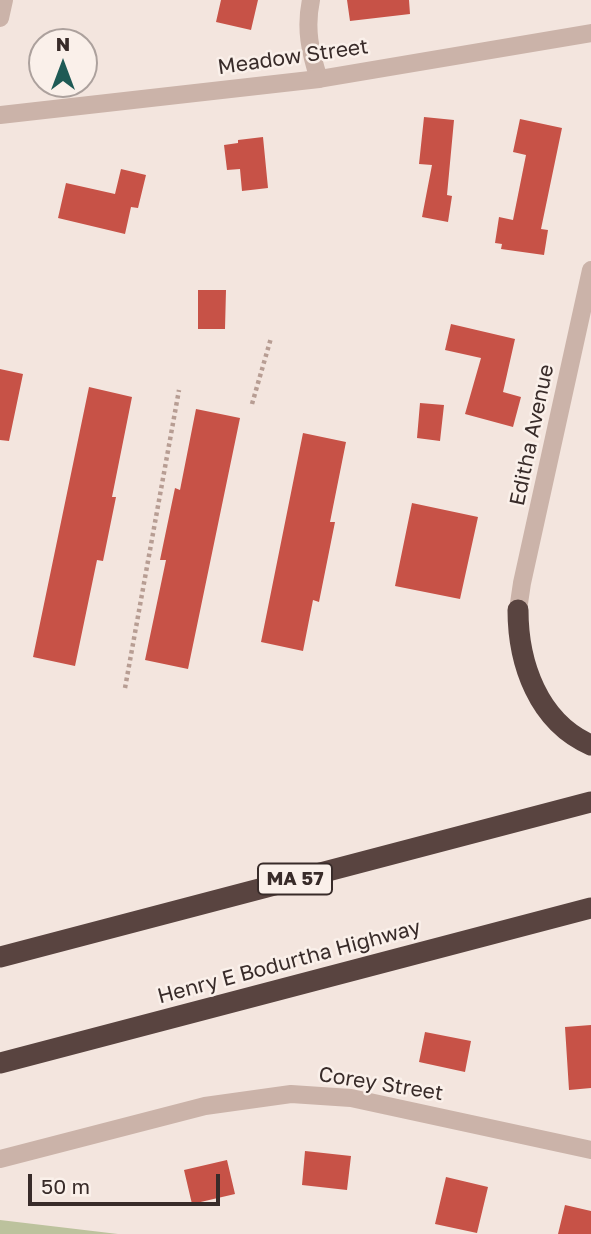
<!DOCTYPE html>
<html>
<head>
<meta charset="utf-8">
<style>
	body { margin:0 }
	#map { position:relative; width:591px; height:1234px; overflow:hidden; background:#f3e5de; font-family:"Golos Text",sans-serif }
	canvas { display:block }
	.north { position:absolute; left:28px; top:28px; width:70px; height:70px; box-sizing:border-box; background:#faf0ea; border:2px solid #aca19d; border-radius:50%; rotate:0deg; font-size:19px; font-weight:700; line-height:28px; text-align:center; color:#382b29 }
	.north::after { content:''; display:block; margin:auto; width:24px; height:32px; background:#1e5a55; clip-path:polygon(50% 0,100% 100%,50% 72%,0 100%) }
	.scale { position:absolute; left:28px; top:1174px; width:192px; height:32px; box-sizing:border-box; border:4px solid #382b29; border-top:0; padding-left:9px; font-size:21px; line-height:24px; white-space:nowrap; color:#382b29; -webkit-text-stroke:5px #faf0ea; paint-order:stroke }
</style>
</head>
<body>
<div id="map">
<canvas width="591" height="1234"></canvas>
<div class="north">N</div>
<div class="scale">50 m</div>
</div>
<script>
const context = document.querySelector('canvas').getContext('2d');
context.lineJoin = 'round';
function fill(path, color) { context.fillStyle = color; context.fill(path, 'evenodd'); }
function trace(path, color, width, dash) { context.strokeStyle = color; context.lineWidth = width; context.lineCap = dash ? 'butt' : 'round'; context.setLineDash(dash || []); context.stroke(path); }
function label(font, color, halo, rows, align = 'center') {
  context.font = font + ' "Golos Text",sans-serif'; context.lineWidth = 5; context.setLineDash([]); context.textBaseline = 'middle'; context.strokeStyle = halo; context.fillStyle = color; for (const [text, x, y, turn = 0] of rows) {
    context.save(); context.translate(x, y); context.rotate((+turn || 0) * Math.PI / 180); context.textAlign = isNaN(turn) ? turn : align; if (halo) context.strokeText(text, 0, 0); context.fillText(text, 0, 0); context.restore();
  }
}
fill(new Path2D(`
	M0 1220 118 1234H0Z`), '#bcc29d');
fill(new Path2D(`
	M221 0H258L251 30 216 22Z
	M347 0H409L410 14 350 21Z
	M424 117 454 120 447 195 452 196 448 222 422 217 432 165 419 164Z
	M520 119 562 128 541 229 548 230 544 255 501 249 502 244 495 243 499 217 513 220 526 155 513 152Z
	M263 137 268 188 242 191 240 169 227 170 224 145 238 143V140Z
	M121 169 146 175 138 208 131 207 125 234 58 218 66 183 115 194Z
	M198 290H226L225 329H198Z
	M451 324 515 339 503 392 521 397 513 427 465 414 481 358 445 350Z
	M0 369 23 374 9 441 0 440Z
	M89 387 132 397 112 497H116L103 561 97 560 75 666 33 657Z
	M420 403 444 405 440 441 417 438Z
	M196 409 240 418 188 669 145 660 166 560H160L175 488 180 490Z
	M303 433 346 442 330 522H335L319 602 313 600 303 651 261 642Z
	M412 503 478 517 460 599 395 586Z
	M591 1025V1088L569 1090 565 1027Z
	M425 1032 471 1041 465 1072 419 1062Z
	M305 1151 351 1156 347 1190 302 1185Z
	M227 1160 235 1194 192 1204 184 1170Z
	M446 1177 488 1187 477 1233 435 1224Z
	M565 1205 591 1211V1234H558Z`), '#c75247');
trace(new Path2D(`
	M252 404 271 338
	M125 688 179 390`), '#b79d93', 4.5, [3.5, 3.5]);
trace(new Path2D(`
	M311 0C305 28 310 52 319 79
	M0 18 4 0
	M0 1159 205 1106 291 1094 351 1098 591 1150`), '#cbb3a9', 18);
trace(new Path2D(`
	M0 115 319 79 591 33
	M518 610 522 583 591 270`), '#cbb3a9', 18);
trace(new Path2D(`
	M518 610C518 663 538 722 591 745
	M0 957 591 802
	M0 1063 591 908`), '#594440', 21);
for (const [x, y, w] of [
	[295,879,74]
]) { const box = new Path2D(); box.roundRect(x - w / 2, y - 15.5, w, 31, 5); context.fillStyle = '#faf0ea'; context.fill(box); trace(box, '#382b29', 2); }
label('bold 19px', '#382b29', null, [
	["MA 57",295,879]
]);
label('21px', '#382b29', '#faf0ea', [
	["Meadow Street",293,57,-8],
	["Editha Avenue",532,435,-78],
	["Henry E Bodurtha Highway",289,962,-15],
	["Corey Street",381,1084,9]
]);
</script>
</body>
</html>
